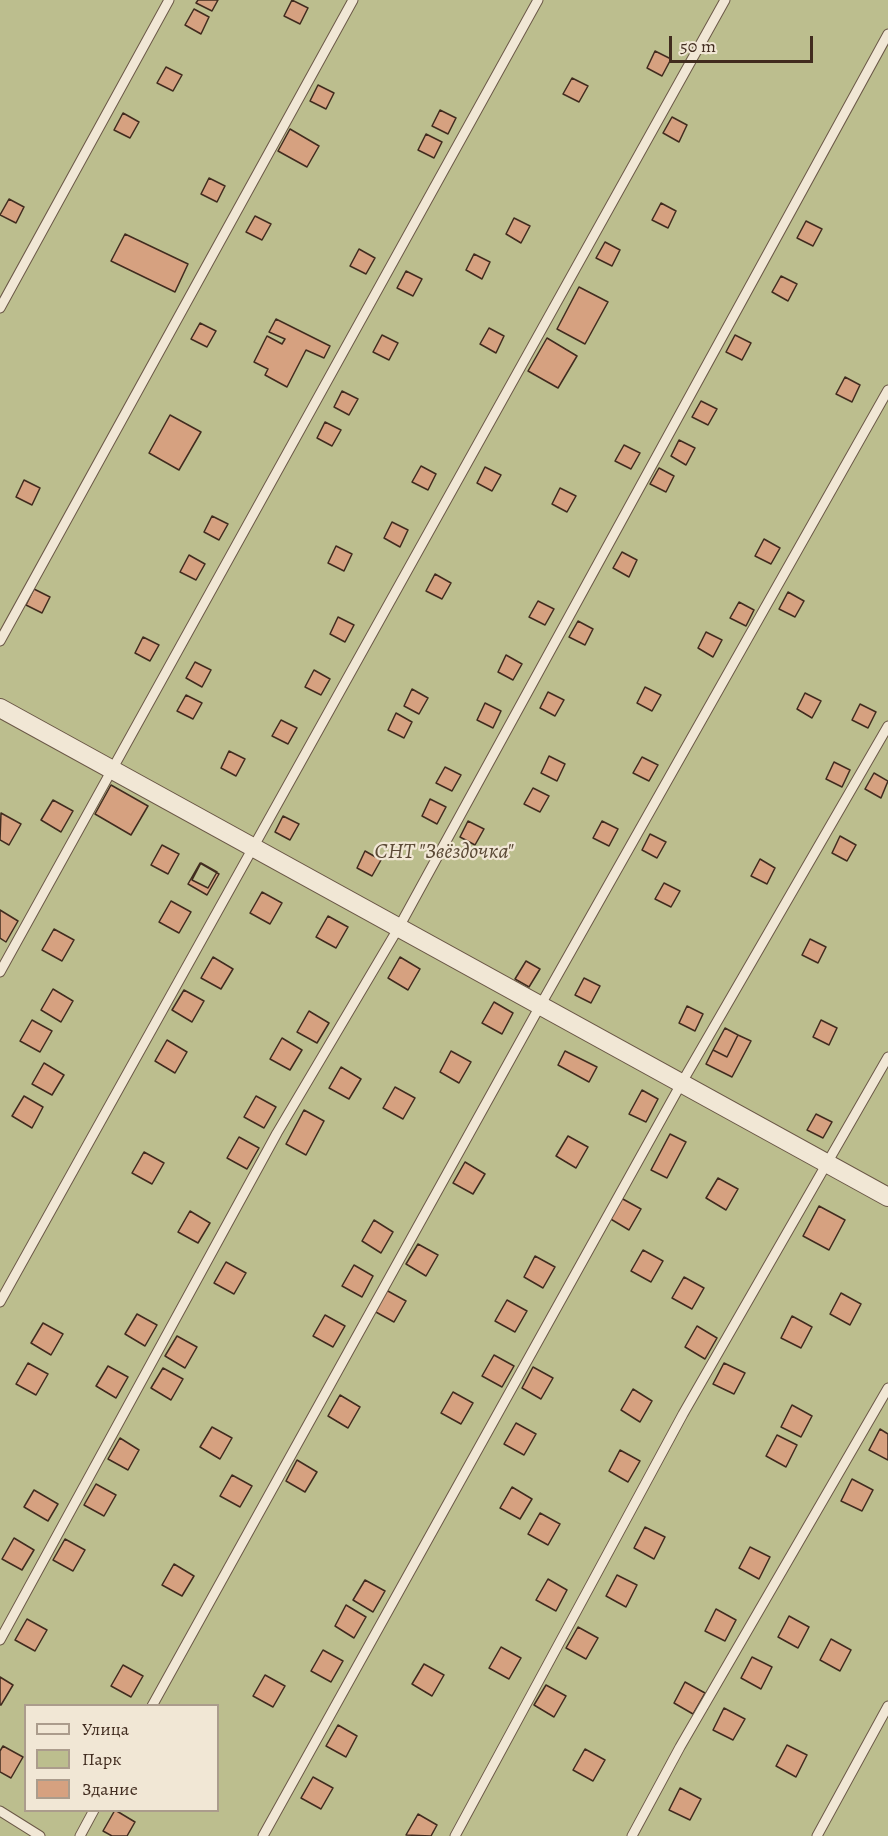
<!DOCTYPE html>
<html>
<head>
<meta charset="utf-8">
<style>
	body { margin:0 }
	#map { position:relative; width:888px; height:1836px; overflow:hidden; background:#e9dabe; font-family:Alegreya,serif }
	canvas { display:block }
	.legend { position:absolute; left:24px; top:1704px; width:195px; height:108px; box-sizing:border-box; background:#f1e7d5; border:2px solid #ab9c8c; margin:0; padding:8px 10px; list-style:none; font-size:18px; color:#412c1f }
	.legend li { display:flex; align-items:center; gap:12px; height:30px }
	.legend b { width:30px; border:2px solid #ab9c8c }
	.scale { position:absolute; left:669px; top:36px; width:144px; height:27px; box-sizing:border-box; border:3px solid #412c1f; border-top:0; padding-left:8px; font-size:18px; line-height:21px; white-space:nowrap; color:#412c1f; -webkit-text-stroke:4px #f1e7d5; paint-order:stroke }
</style>
</head>
<body>
<div id="map">
<canvas width="888" height="1836"></canvas>
<ul class="legend">
<li><b style="height:8px;background:#f1e7d5"></b>Улица</li>
<li><b style="height:16px;background:#bcbe8e"></b>Парк</li>
<li><b style="height:16px;background:#d6a180"></b>Здание</li>
</ul>
<div class="scale">50 m</div>
</div>
<script>
const context = document.querySelector('canvas').getContext('2d');
context.lineJoin = 'round';
function fill(path, color) { context.fillStyle = color; context.fill(path, 'evenodd'); }
function trace(path, color, width, dash) { context.strokeStyle = color; context.lineWidth = width; context.lineCap = dash ? 'butt' : 'round'; context.setLineDash(dash || []); context.stroke(path); }
function label(font, color, halo, rows, align = 'center') {
  context.font = font + ' Alegreya,serif'; context.lineWidth = 4.5; context.setLineDash([]); context.textBaseline = 'middle'; context.strokeStyle = halo; context.fillStyle = color; for (const [text, x, y, turn = 0] of rows) {
    context.save(); context.translate(x, y); context.rotate((+turn || 0) * Math.PI / 180); context.textAlign = isNaN(turn) ? turn : align; if (halo) context.strokeText(text, 0, 0); context.fillText(text, 0, 0); context.restore();
  }
}
fill(new Path2D(`
	M0 0H888V1836H0ZM26 1706H218V1810H26Z`), '#bcbe8e');
const building = new Path2D(`
	M198 0H218L212 11 196 3Z
	M292 0 308 8 300 24 284 16Z
	M194 9 209 17 201 34 185 25Z
	M655 51 671 59 662 76 647 68Z
	M166 67 182 75 173 91 157 83Z
	M572 78 588 86 579 102 563 94Z
	M318 85 334 93 326 109 310 101Z
	M440 110 456 118 448 134 432 126Z
	M123 113 139 122 130 138 114 130Z
	M672 117 687 125 679 142 663 133Z
	M290 129 319 146 307 167 278 151Z
	M426 134 442 142 434 158 418 150Z
	M209 178 225 186 217 202 201 194Z
	M9 199 24 207 16 223 0 215Z
	M661 203 676 211 668 228 652 220Z
	M255 216 271 224 262 240 246 232Z
	M514 218 530 226 521 243 506 234Z
	M806 221 822 229 813 246 797 238Z
	M125 234 188 264 175 292 111 261Z
	M605 242 620 250 612 266 596 258Z
	M359 249 375 258 366 274 350 266Z
	M474 254 490 262 482 279 466 270Z
	M406 271 422 279 413 296 397 288Z
	M781 276 797 284 788 301 772 292Z
	M579 287 608 302 585 344 557 329Z
	M276 319 330 346 324 358 306 350 287 387 265 375 268 369 254 362 267 336 282 344 285 339 269 332Z
	M200 323 216 331 207 347 191 339Z
	M489 328 504 336 496 353 480 344Z
	M382 335 398 343 389 360 373 352Z
	M735 335 751 343 742 360 726 352Z
	M547 338 577 356 558 388 528 371Z
	M845 377 860 385 852 402 836 394Z
	M342 391 358 399 349 415 334 407Z
	M701 401 717 409 708 425 692 417Z
	M170 415 201 432 179 470 149 453Z
	M325 422 341 430 332 446 317 438Z
	M679 440 695 448 686 465 671 456Z
	M624 445 640 453 631 469 615 461Z
	M421 466 436 474 428 490 412 482Z
	M485 467 501 475 492 491 477 483Z
	M659 468 674 476 666 492 650 484Z
	M24 480 40 488 32 505 16 497Z
	M560 488 576 496 567 512 552 504Z
	M212 516 228 524 219 540 204 532Z
	M392 522 408 530 400 547 384 538Z
	M764 539 780 548 771 564 755 556Z
	M336 546 352 554 344 571 328 563Z
	M622 552 637 560 629 577 613 568Z
	M189 555 205 564 196 580 180 572Z
	M435 574 451 583 442 599 426 591Z
	M34 589 50 597 42 613 26 605Z
	M788 592 804 601 795 617 779 609Z
	M538 601 554 609 545 625 529 617Z
	M739 602 754 610 746 626 730 618Z
	M338 617 354 625 345 642 330 634Z
	M578 621 593 629 585 645 569 637Z
	M706 632 722 640 713 657 698 648Z
	M143 637 159 645 150 661 135 653Z
	M506 655 522 664 513 680 498 672Z
	M195 662 211 670 202 687 186 678Z
	M314 670 330 679 321 695 305 687Z
	M645 687 661 695 652 711 637 703Z
	M412 689 428 698 419 714 404 706Z
	M548 692 564 700 555 716 540 708Z
	M805 693 821 701 812 718 797 709Z
	M186 695 202 703 193 719 177 711Z
	M485 703 501 711 493 728 477 720Z
	M860 704 876 712 868 728 852 720Z
	M396 713 412 722 404 738 388 730Z
	M281 720 297 728 288 744 272 736Z
	M229 751 245 759 236 776 221 768Z
	M549 756 565 764 557 781 541 773Z
	M642 757 658 765 649 781 633 773Z
	M834 762 850 770 842 787 826 779Z
	M445 767 461 775 452 791 436 783Z
	M874 773 888 781 881 798 865 789Z
	M111 785 148 806 131 835 95 814Z
	M533 788 549 796 540 812 524 804Z
	M430 799 446 807 437 824 422 816Z
	M53 800 73 811 61 832 41 820Z
	M1 813 21 824 9 845 0 840Z
	M283 816 299 824 290 840 275 832Z
	M468 821 484 829 475 845 460 837Z
	M602 821 618 829 609 846 593 838Z
	M650 834 666 842 657 858 642 850Z
	M840 836 856 845 847 861 832 853Z
	M162 845 179 854 168 874 151 865Z
	M365 851 381 860 372 876 357 868Z
	M760 859 775 868 767 884 751 876Z
	M200 863 219 874 207 895 188 884Z
	M201 863 217 872 208 888 192 880Z
	M664 883 680 891 671 907 655 899Z
	M262 892 282 903 270 924 250 913Z
	M171 901 191 912 179 933 159 922Z
	M0 910 18 921 6 942 0 938Z
	M328 916 348 927 336 948 316 937Z
	M54 929 74 940 62 961 42 950Z
	M810 939 826 947 818 963 802 955Z
	M213 957 233 969 221 989 201 978Z
	M400 957 420 969 408 990 388 978Z
	M526 961 540 969 529 987 515 979Z
	M584 978 600 986 591 1003 575 995Z
	M53 989 73 1001 61 1022 41 1010Z
	M184 990 204 1001 192 1022 172 1010Z
	M494 1002 513 1013 502 1034 482 1023Z
	M687 1006 703 1014 695 1031 679 1023Z
	M309 1011 329 1023 317 1043 297 1032Z
	M32 1020 52 1031 40 1052 20 1041Z
	M821 1020 837 1028 829 1045 813 1037Z
	M725 1028 738 1035 727 1057 713 1050Z
	M738 1035 751 1041 732 1077 706 1064 713 1050 727 1057Z
	M282 1038 302 1050 290 1070 270 1059Z
	M167 1040 187 1052 175 1073 155 1061Z
	M451 1051 471 1062 459 1083 440 1072Z
	M565 1051 597 1067 589 1082 558 1065Z
	M44 1063 64 1075 52 1095 32 1084Z
	M341 1067 361 1079 349 1099 329 1088Z
	M395 1087 415 1098 403 1119 383 1108Z
	M642 1090 658 1099 646 1122 629 1114Z
	M24 1096 43 1107 32 1128 12 1116Z
	M256 1096 276 1107 264 1128 244 1117Z
	M304 1110 324 1121 306 1155 286 1144Z
	M816 1114 832 1122 823 1138 807 1130Z
	M670 1134 686 1142 667 1178 651 1170Z
	M568 1136 588 1147 576 1168 556 1156Z
	M239 1137 259 1148 247 1169 227 1158Z
	M144 1152 164 1163 152 1184 132 1173Z
	M465 1162 485 1174 473 1194 453 1183Z
	M718 1178 738 1189 726 1210 706 1198Z
	M621 1198 641 1209 629 1230 609 1218Z
	M819 1206 845 1220 829 1250 803 1236Z
	M190 1211 210 1223 198 1243 178 1232Z
	M374 1220 393 1232 381 1253 362 1241Z
	M418 1244 438 1255 426 1276 406 1264Z
	M643 1250 663 1261 651 1282 631 1271Z
	M535 1256 555 1267 543 1288 524 1277Z
	M226 1262 246 1273 234 1294 214 1283Z
	M354 1265 373 1276 362 1297 342 1286Z
	M684 1277 704 1288 692 1309 672 1298Z
	M386 1290 406 1301 394 1322 374 1311Z
	M841 1293 861 1304 850 1325 830 1314Z
	M507 1300 527 1311 515 1332 495 1321Z
	M137 1314 157 1325 145 1346 125 1334Z
	M325 1315 345 1326 333 1347 313 1336Z
	M792 1316 812 1327 801 1348 781 1338Z
	M43 1323 63 1334 51 1355 31 1343Z
	M697 1326 717 1338 705 1359 685 1347Z
	M177 1336 197 1347 185 1368 165 1356Z
	M494 1355 514 1366 502 1387 482 1376Z
	M28 1363 48 1374 36 1395 16 1384Z
	M724 1363 745 1373 734 1394 713 1384Z
	M108 1366 128 1377 116 1398 96 1386Z
	M533 1367 553 1378 541 1399 522 1388Z
	M163 1368 183 1379 171 1400 151 1388Z
	M633 1389 652 1401 640 1422 621 1410Z
	M453 1392 473 1403 461 1424 441 1413Z
	M340 1395 360 1407 348 1428 328 1416Z
	M792 1405 812 1416 801 1437 781 1427Z
	M516 1423 536 1434 524 1455 504 1444Z
	M212 1427 232 1438 220 1459 200 1447Z
	M880 1429 888 1434V1460L869 1450Z
	M777 1435 797 1445 786 1467 766 1456Z
	M120 1438 139 1450 128 1470 108 1459Z
	M620 1450 640 1461 628 1482 609 1471Z
	M297 1460 317 1472 305 1492 286 1481Z
	M232 1475 252 1486 240 1507 220 1496Z
	M852 1479 873 1490 862 1511 841 1501Z
	M96 1484 116 1495 104 1516 84 1505Z
	M512 1487 532 1499 520 1519 500 1508Z
	M34 1490 58 1504 48 1521 24 1507Z
	M540 1513 560 1524 548 1545 528 1534Z
	M645 1527 665 1537 654 1559 634 1548Z
	M14 1538 34 1550 22 1570 2 1559Z
	M65 1539 85 1550 73 1571 53 1560Z
	M750 1547 770 1557 759 1579 739 1568Z
	M174 1564 194 1576 182 1596 162 1585Z
	M617 1575 637 1585 626 1607 606 1596Z
	M548 1579 567 1590 556 1611 536 1600Z
	M365 1580 385 1591 373 1612 353 1600Z
	M346 1605 366 1617 354 1638 335 1626Z
	M716 1609 736 1620 725 1641 705 1631Z
	M789 1616 809 1627 798 1648 778 1637Z
	M27 1619 47 1630 35 1651 15 1640Z
	M578 1627 598 1638 586 1659 566 1648Z
	M831 1639 851 1650 840 1671 820 1660Z
	M501 1647 521 1658 509 1679 489 1668Z
	M323 1650 343 1661 331 1682 311 1671Z
	M752 1657 772 1667 761 1689 741 1678Z
	M424 1664 444 1675 432 1696 412 1684Z
	M123 1665 143 1676 131 1697 111 1686Z
	M265 1675 285 1686 273 1707 253 1696Z
	M0 1677 13 1685 1 1705H0Z
	M685 1682 705 1693 693 1714 674 1703Z
	M546 1685 566 1696 554 1717 534 1705Z
	M724 1708 745 1719 733 1740 713 1730Z
	M338 1725 357 1736 346 1757 326 1746Z
	M787 1745 807 1755 796 1777 776 1766Z
	M3 1746 23 1757 11 1778 0 1772V1751Z
	M585 1749 605 1760 593 1781 573 1770Z
	M313 1777 333 1788 321 1809 301 1798Z
	M680 1788 701 1799 690 1820 669 1810Z
	M115 1810 135 1822 127 1836H112L103 1831Z
	M418 1814 437 1825 431 1836 406 1835Z`);
fill(building, '#d6a180');
trace(building, '#412c1f', 1.5);
const service = new Path2D(`
	M0 308 169 0
	M0 641 353 0
	M0 972 538 0
	M0 1302 725 0
	M0 1640 277 1133 399 927 888 34
	M152 1706 540 1006 888 390
	M0 1811 40 1836
	M80 1836 94 1810
	M263 1836 681 1084 888 726
	M455 1836 683 1414 888 1057
	M632 1836 680 1747 888 1388
	M817 1836 888 1706`);
const minor = new Path2D(`
	M0 708 888 1197`);
trace(service, '#6b5847', 11);
trace(minor, '#6b5847', 20);
trace(service, '#f1e7d5', 9);
trace(minor, '#f1e7d5', 18);
label('italic 22px', '#5a4935', '#f1e7d5', [
	["СНТ \"Звёздочка\"",444,853]
]);
</script>
</body>
</html>
